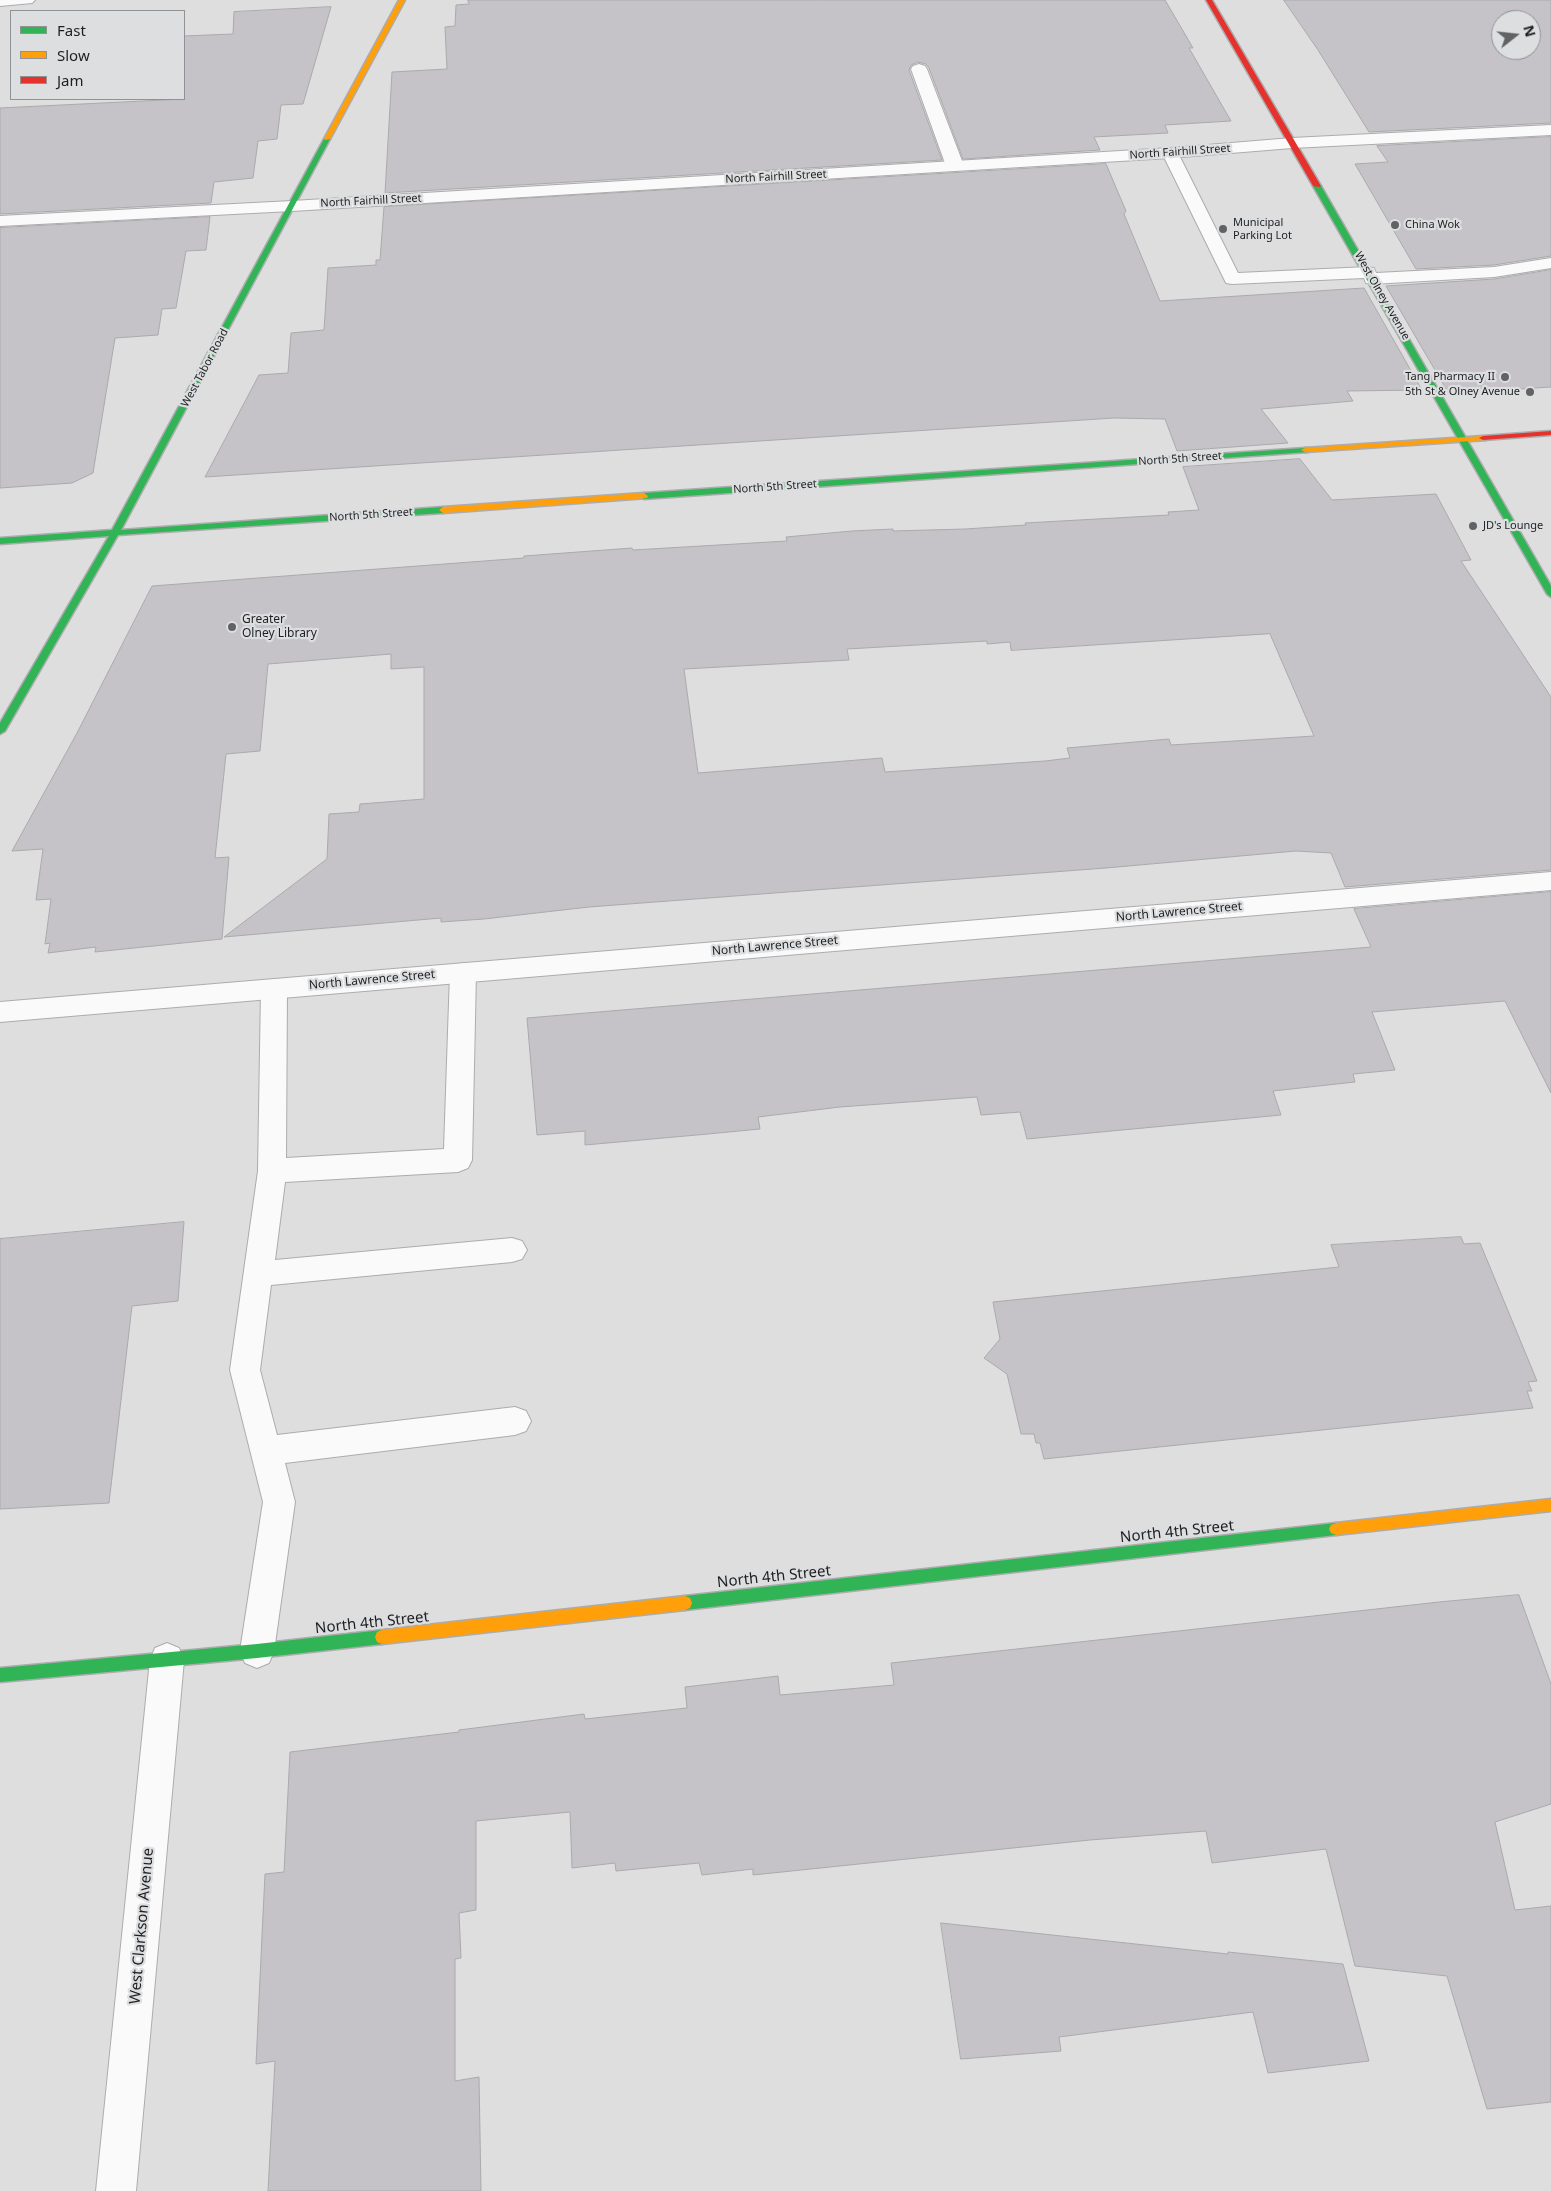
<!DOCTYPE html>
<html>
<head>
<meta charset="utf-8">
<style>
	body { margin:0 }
	#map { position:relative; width:1551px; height:2191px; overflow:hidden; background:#dededf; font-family:"Noto Sans",sans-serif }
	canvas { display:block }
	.legend { position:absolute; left:10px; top:10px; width:175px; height:90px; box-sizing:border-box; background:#dddee0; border:1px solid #919293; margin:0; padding:6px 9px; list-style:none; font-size:15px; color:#1e1f20 }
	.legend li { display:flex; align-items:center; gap:10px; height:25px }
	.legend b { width:25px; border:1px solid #919293 }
	.north { position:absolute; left:1491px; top:10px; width:50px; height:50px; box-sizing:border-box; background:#dddee0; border:1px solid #919293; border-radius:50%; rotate:74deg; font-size:14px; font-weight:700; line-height:20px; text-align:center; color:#1e1f20 }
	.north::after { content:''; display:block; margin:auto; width:18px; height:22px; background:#616263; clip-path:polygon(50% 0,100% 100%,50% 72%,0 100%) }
</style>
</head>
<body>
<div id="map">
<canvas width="1551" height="2191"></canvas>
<ul class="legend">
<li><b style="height:6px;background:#30b455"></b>Fast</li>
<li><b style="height:6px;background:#ff9f0a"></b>Slow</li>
<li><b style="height:6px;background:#e5322d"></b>Jam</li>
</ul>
<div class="north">N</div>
</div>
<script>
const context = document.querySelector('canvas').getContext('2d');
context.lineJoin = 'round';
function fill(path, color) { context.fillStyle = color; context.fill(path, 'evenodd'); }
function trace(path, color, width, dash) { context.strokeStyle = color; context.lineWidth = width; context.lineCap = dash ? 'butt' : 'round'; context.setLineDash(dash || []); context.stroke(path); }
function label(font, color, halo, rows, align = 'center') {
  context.font = font + ' "Noto Sans",sans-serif'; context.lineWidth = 4.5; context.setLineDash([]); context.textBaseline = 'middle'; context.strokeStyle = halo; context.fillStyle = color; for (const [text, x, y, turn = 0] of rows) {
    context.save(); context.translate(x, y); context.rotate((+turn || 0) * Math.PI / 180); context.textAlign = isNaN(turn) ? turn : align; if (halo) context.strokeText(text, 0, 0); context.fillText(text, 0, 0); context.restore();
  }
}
const building = new Path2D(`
	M468 0H1165L1193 48H1189L1231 121 1165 125 1168 133 1094 137 1100 150 963 159 929 68 926 64 918 62 911 65 909 70 942 160 385 193 392 72 447 69 445 27 455 26 456 5 469 4Z
	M1284 0H1551V123L1369 132 1318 50ZM1501 20H1531V50H1501Z
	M331 7 303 104 281 105 277 139 258 141 253 178 214 182 211 203 0 214V108L184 99V36L233 34 234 12Z
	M1551 137V256L1494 265 1416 269 1355 164 1388 162 1377 146Z
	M1106 164 1126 211 1124 214 1160 301 1364 288 1422 390 1347 391 1353 401 1261 409 1288 443 1177 451 1165 419 1114 418 205 477 259 375 288 373 291 333 324 330 328 268 376 265V260H380L384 207Z
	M210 217 206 250 186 251 176 308 162 309 158 335 115 338 93 473 72 483 0 488V228Z
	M1551 270V387L1489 391 1488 389H1446L1386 286 1494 279Z
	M1300 459 1332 500 1436 494 1471 560 1461 561 1551 697V870L1345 887 1331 853 1296 851 1106 868 589 907 484 919 441 922V918L224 937 327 859 329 814 359 812 360 804 424 799V667L391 669V654L268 664 260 751 226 754 215 858 229 857 222 939 95 952 96 947 48 953 50 943 45 944 51 899 36 900 43 849 12 851 77 733 152 586 524 558V556L632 548 633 550 787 541 786 537 852 531 893 529V531L965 529 1026 525 1025 523 1169 515 1168 512 1199 510 1183 467ZM1270 634 1314 736 1171 745 1169 739 1067 748 1070 758 1045 761 885 772 882 758 698 773 684 669 849 660 847 649 987 641V644L1010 642 1011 650Z
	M1551 892V1093L1505 1001 1372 1012 1395 1070 1353 1074 1355 1082 1273 1091 1281 1115 1027 1139 1020 1112 981 1115 977 1097 840 1107 758 1117 760 1129 697 1135 585 1145V1131L537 1135 527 1018 1371 947 1354 909Z
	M184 1222 178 1301 132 1306 109 1503 0 1509V1239Z
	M1461 1237 1464 1244 1480 1243 1537 1381 1528 1382 1532 1391H1527L1533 1408 1044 1459 1040 1443H1036L1034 1434H1021L1007 1374 984 1358 1000 1339 993 1302 1339 1267 1331 1245Z
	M1519 1595 1551 1684V1804L1495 1822 1515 1910 1551 1906V2102L1487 2109 1447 1976 1355 1966 1326 1849 1212 1863 1206 1831 1090 1840 753 1875V1869L702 1875 699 1863 616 1871 615 1863 572 1868 570 1812 476 1821V1910L459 1913 461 1958 455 1959V2081L479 2077 481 2191H268L275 2061 256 2064 262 1936 265 1874 284 1872 290 1752 459 1732V1730L584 1714 585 1719 687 1708 685 1687 778 1676 780 1695 894 1685 891 1663 1439 1602Z
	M941 1923 1228 1954V1952L1343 1964 1369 2061 1268 2073 1253 2012 1059 2037 1061 2051 961 2059Z`);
fill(building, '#c5c2c8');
trace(building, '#aaaaab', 1);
const lane = new Path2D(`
	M919 64 925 66 927 69 964 166 961 170H949L946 166 911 69 913 66Z
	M1170 148 1176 149 1238 273 1368 267 1374 268 1376 273 1494 267 1551 258V268L1494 277 1372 284 1366 283 1364 278 1232 284 1226 283 1162 153 1164 149Z
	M463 963 472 966 476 973 472 1160 468 1168 458 1172 285 1182 275 1260 512 1238 522 1241 527 1250 522 1259 512 1262 271 1285 260 1370 277 1435 515 1407 526 1411 531 1421 526 1431 515 1435 285 1463 295 1502 274 1651 269 1663 257 1668 245 1663 240 1651 263 1502 230 1370 258 1171 261 989 265 982 274 979 283 982 287 989 286 1158 444 1149 450 973 454 966Z`);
const street = new Path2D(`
	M0 0H35L32 3 0 6Z
	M1551 125V135L1292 148 1170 158 292 211 0 226V216L292 201 1170 148 1292 138Z
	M1551 872V890L0 1022V1002Z
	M167 1643 179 1648 184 1660 136 2191H96L150 1660 155 1648Z`);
const fast = new Path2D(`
	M327 137 330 139 121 530 443 507 447 510 443 513 118 535 5 731 0 734V723L109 536 0 544V538L112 530 324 139Z
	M1317 184 1321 186 1551 586V597L1547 594 1313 186Z
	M1305 448H1308V452L644 499 640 496 644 493Z
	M1336 1523 1341 1525 1343 1529 1341 1533 1336 1535 685 1610 680 1608 678 1603 680 1598 685 1596Z
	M382 1630 387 1632 389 1637 387 1642 382 1644 257 1658 0 1682V1668L257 1644Z`);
const slow = new Path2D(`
	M399 0H405L330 139 325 140 324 139Z
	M1483 436 1487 438 1486 440 1305 452 1301 450 1305 448Z
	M644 493 648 496 647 498 443 513 439 510 443 507Z
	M1551 1499V1511L1336 1535 1331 1533 1329 1529 1331 1525 1336 1523Z
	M685 1596 690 1598 692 1603 690 1608 685 1610 382 1644 377 1642 375 1637 377 1632 382 1630Z`);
const jam = new Path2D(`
	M1206 0H1212L1321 186 1319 187 1313 186Z
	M1551 431V435L1483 440 1479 438 1483 436Z`);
trace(lane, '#acacae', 2);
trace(street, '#acacae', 2);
trace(fast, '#acacae', 3);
trace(slow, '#acacae', 3);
trace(jam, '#acacae', 3);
fill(lane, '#fafafa');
fill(street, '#fafafa');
fill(fast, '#30b455');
fill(slow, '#ff9f0a');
fill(jam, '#e5322d');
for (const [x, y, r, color] of [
	[1395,225,5,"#616263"],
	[1223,229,5,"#616263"],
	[1505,377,5,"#616263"],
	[1530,392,5,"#616263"],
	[1473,526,5,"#616263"],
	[232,627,5,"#616263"]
]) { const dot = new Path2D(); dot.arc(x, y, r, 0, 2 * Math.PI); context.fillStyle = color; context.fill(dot); trace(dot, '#dddee0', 2); }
label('11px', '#1e1f20', '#dddee0', [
	["North Fairhill Street",1180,152,-4],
	["North Fairhill Street",776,177,-3],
	["North Fairhill Street",371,201,-3],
	["West Olney Avenue",1382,296,60],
	["West Tabor Road",205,368,-62],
	["North 5th Street",1180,459,-4],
	["North 5th Street",775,487,-4],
	["North 5th Street",371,515,-4]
]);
label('11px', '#1e1f20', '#dddee0', [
	["Municipal",1233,223],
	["Parking Lot",1233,236],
	["China Wok",1405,225],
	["Tang Pharmacy II",1495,377,"right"],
	["5th St & Olney Avenue",1520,392,"right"],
	["JD's Lounge",1483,526]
], 'left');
label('12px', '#1e1f20', '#dddee0', [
	["Greater",242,620],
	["Olney Library",242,634]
], 'left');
label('12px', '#1e1f20', '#dddee0', [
	["North Lawrence Street",1179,912,-5],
	["North Lawrence Street",775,946,-5],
	["North Lawrence Street",372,980,-5]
]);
label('15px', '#1e1f20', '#dddee0', [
	["North 4th Street",1177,1532,-6],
	["North 4th Street",774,1577,-6],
	["North 4th Street",372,1623,-6],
	["West Clarkson Avenue",142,1926,-85]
]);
</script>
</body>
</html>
